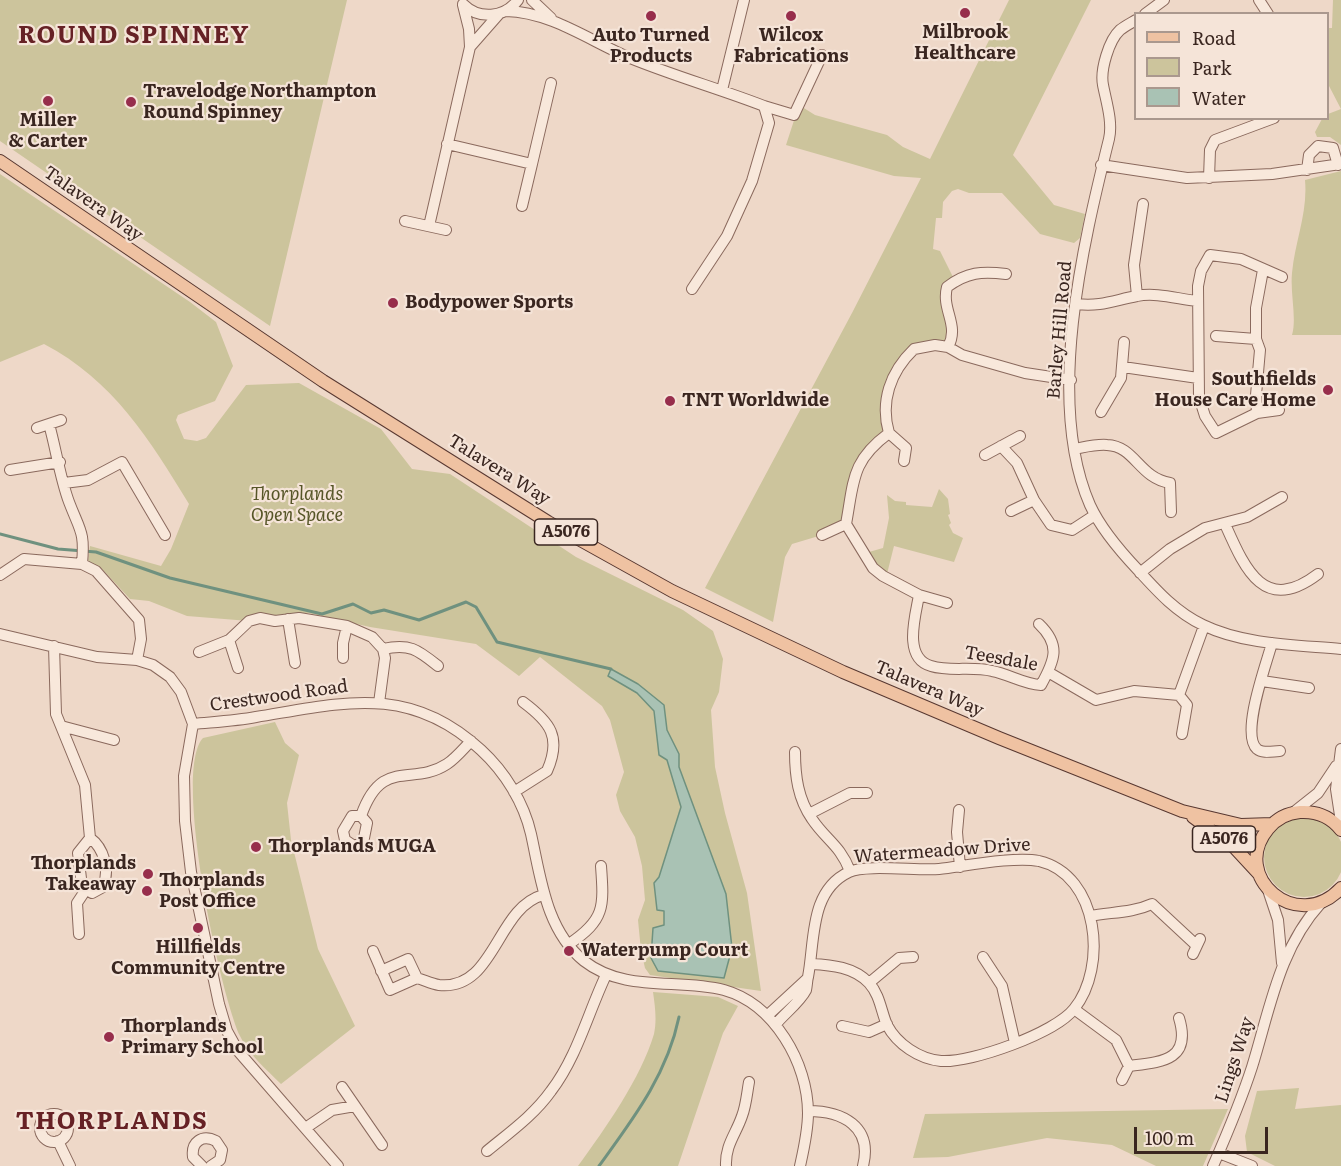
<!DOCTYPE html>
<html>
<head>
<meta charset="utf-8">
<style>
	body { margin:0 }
	#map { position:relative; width:1341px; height:1166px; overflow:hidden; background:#eed8c8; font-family:Literata,serif }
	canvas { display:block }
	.legend { position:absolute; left:1134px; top:12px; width:195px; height:108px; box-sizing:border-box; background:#f5e4d8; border:2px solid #aa988e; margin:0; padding:8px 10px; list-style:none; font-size:18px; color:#3a2620 }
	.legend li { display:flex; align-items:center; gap:12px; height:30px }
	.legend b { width:30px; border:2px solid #aa988e }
	.scale { position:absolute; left:1134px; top:1127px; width:134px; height:27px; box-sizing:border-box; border:3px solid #3a2620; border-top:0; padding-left:8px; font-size:18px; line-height:21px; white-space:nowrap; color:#3a2620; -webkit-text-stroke:4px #f5e4d8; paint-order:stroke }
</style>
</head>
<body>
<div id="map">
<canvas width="1341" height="1166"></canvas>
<ul class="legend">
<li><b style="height:8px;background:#efc2a2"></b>Road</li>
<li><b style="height:16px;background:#ccc49c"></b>Park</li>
<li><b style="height:16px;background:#a9c2b4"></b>Water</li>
</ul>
<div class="scale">100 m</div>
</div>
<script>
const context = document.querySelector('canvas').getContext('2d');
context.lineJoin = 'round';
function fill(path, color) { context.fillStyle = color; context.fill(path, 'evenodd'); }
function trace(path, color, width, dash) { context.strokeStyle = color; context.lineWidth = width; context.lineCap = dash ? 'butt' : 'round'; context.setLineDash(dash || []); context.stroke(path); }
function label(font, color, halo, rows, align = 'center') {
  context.font = font + ' Literata,serif'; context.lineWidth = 4.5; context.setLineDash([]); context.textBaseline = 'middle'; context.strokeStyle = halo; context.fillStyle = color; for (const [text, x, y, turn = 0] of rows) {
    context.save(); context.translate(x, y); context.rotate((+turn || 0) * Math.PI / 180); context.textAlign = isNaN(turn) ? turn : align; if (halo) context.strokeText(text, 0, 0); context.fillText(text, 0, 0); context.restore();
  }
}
fill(new Path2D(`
	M0 0H347L270 326 0 141Z
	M1009 0H1091L1013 155 1054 205 1085 214 1080 238 1074 243 1040 234 1002 193H969L958 189 952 191 943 202 942 218H936L933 249 940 251 953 277 947 287 951 342 914 349 889 385V433L857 465 846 524 822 535 792 544 785 557 773 622 705 588 852 313 921 178 894 176 786 145 799 105 815 115 887 135 903 147 930 159Z
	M1333 0H1341V145L1330 137H1317L1315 132 1322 119 1328 118V114L1341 109 1328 84V28H1332Z
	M1341 171V335H1292C1297 318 1290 294 1292 273 1295 241 1308 212 1305 180Z
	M0 174 190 302 216 322 233 366 215 401 178 415 176 420 184 439 197 441 206 438 246 385 299 383 381 429 412 469 450 474 576 557 683 610 713 631 723 659 719 692 711 710 715 767 725 813 747 893 761 991 650 975 645 968 641 951 638 920 645 900 642 866 635 837 620 811 616 795 624 772 610 720 602 706 540 657 519 676 476 644 370 627 308 613 288 619 249 621 187 616 149 601 130 599 102 569 88 561 90 546 161 566 171 549 189 504C150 440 113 380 44 344L0 362Z
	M939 489 948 499 950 514 948 515 951 523 949 525 953 533 963 538 954 562 894 546 887 574 877 565 869 552 883 548 889 518 887 495 895 501 906 502V505L932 507Z
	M275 722 285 743 299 755 287 803 291 840 318 949 355 1026 281 1084C266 1069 249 1055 240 1036 220 993 172 771 203 738Z
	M1264 857a40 40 0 1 1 80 0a40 40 0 1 1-80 0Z
	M1209 821 1257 829 1249 852Z
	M653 992 718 997 738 1006 723 1033 678 1166H578C605 1129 641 1078 654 1034 657 1020 655 1006 653 992Z
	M1299 1088 1295 1109 1341 1105V1166H1275L1247 1152 1245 1136 1257 1091Z
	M1228 1109 1203 1166H1156L1112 1145 1047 1138 948 1157 913 1158 925 1114Z`), '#ccc49c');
const water = new Path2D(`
	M611 669 638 684 664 705 667 730 679 754V767L726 894 732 948 724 978 658 971 651 958 653 928 664 925V911L657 910 654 883 659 877 681 807 667 760 659 755 654 711 637 693 608 676Z`);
fill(water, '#a9c2b4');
trace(water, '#6f917f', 1.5);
trace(new Path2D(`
	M0 534 58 549 96 552 170 578 322 614 353 604 371 613 384 610 419 620 466 602 476 607 497 642 611 669
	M599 1166C633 1119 667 1075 679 1017`), '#6f917f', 3);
const minor = new Path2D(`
	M532 0 551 18
	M1259 0 1268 14
	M463 4C479 20 504 18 518 0
	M506 11C551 12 590 41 630 58 674 76 720 89 764 106L769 123 752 181 727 236 692 289
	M1145 14 1164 0
	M1136 20C1131 23 1125 26 1120 30 1109 40 1100 70 1103 85 1106 101 1113 122 1109 139 1083 244 1045 402 1090 505 1101 529 1120 551 1138 570 1158 592 1176 612 1203 625 1244 645 1297 645 1341 649
	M470 47 499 14
	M722 90 744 0
	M764 106 794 115 822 55
	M447 144 532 164 522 206
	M532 164 551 83
	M1101 165 1187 178 1272 174 1341 164
	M1307 170 1309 155 1318 146 1333 148 1338 165
	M1209 178 1210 150 1215 140 1274 118
	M405 221 446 230
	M429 226 470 47 469 29 463 5
	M1263 270 1256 308V339L1260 350 1256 395 1257 413 1216 433 1205 416 1199 397 1198 286 1201 271 1210 255 1241 259 1282 277
	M1137 296 1134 265 1143 204
	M1077 304C1100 307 1115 300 1137 296 1156 292 1178 299 1197 301
	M1216 336 1256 339
	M948 347C960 325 941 310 947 287 967 272 982 271 1006 274
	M1123 367 1198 378
	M1101 412 1121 378 1124 342
	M1257 413 1279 410
	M49 424C56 449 60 478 69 502 80 531 85 531 82 564
	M37 428 61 420
	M889 433C851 461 854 481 846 524L873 568 883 576 919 595C916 614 902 658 931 666 950 672 972 666 992 671 1009 674 1023 684 1041 685 1055 660 1061 645 1039 624
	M1001 446 1017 463 1034 500 1051 525 1072 530 1095 515
	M1074 449C1085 447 1097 444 1107 445 1135 446 1139 478 1170 483L1171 512
	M985 455 1020 436
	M904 461 906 448 889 433C880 402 890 372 914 349L935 345 948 347 962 355 1025 373 1071 380
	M10 470 60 462
	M64 483 88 480 122 462 165 535
	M1011 511 1034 500
	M1225 524C1245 569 1264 615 1318 574
	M822 535 846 524
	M1140 573 1170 549 1205 528 1247 517 1282 497
	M0 575 24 559 82 564 96 571 139 620 141 639 137 660
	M919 595 947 603
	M288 619 295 663
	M0 634 97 657 137 660 153 665 170 677 181 692 193 724 184 776 185 821 191 872 219 1004 227 1031 238 1051 338 1166
	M229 640 238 668
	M1272 643C1267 662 1240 734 1257 749 1263 754 1273 751 1280 751
	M54 646 56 714 85 785 90 838 78 853 82 887 92 893 103 887C110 870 104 848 90 838
	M383 649C410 643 418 650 438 666
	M199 652 229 640 249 621 260 618 275 621 299 618 347 626 372 637 383 649 385 658 379 703
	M343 658V643L347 626
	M1048 672 1096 700 1134 691 1179 695 1204 626
	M1262 681 1309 688
	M1179 695 1187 705 1182 734
	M193 724C213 722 235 721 256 717 342 703 409 683 481 750 505 772 524 803 531 834 541 879 546 930 584 961 625 993 677 978 724 990 774 1004 808 1063 808 1113 808 1131 804 1148 800 1166
	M61 726 114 740
	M1341 749 1336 789 1341 822
	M795 752C795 776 798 799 812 819 826 840 840 845 850 871
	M514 792 547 771C562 737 550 722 523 702
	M959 810 957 832 960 867
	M1294 812 1318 793 1336 766
	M809 814 850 793H867
	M352 816H361L367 823 363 843 354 846 345 840 343 831Z
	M361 816C382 756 412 787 447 764 456 758 464 748 471 741
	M1268 890 1278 920 1282 963
	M1090 916C1111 912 1132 913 1152 904L1195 944
	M79 934 77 903 85 891
	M569 944C605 920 604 907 601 866
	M373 951 390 990 417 978 408 959 381 971
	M1193 954 1200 939
	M983 957 1002 986 1015 1043
	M417 978C424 980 432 984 439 985 495 991 496 908 543 895
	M869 983 899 958 913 957
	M1074 1009 1116 1040 1129 1066C1161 1062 1192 1061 1179 1018
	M768 1015 807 979
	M776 1024C784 1014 800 1002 806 990 807 986 807 980 808 977 815 941 809 891 849 872 865 864 919 871 939 869 965 866 1015 856 1039 861 1099 875 1108 967 1074 1009 1055 1033 972 1063 941 1061 919 1059 897 1044 887 1025 881 1011 880 995 869 983 854 967 832 965 811 964
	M842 1026 869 1032 887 1024
	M1122 1080 1129 1066
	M342 1087 382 1145
	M808 1111C842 1111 873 1126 863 1166
	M40 1128a14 14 0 1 1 28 0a14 14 0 1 1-28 0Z
	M307 1127 332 1110 355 1106
	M58 1141 70 1166
	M487 1151C510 1132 534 1115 551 1091 577 1057 588 1013 606 975
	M1219 1153 1252 1166
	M202 1166 193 1157C191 1142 202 1134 216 1141L222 1150 220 1160 211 1166
	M726 1166C725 1145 736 1134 742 1116 746 1106 747 1093 749 1082
	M1213 1166C1227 1134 1241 1101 1252 1067 1270 1009 1279 949 1321 903`);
const major = new Path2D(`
	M0 161 323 381 548 522 672 591 843 672 999 738 1182 811 1241 825 1272 824
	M1193 817 1234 847 1259 874
	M1341 830C1331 817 1317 811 1300 812 1287 813 1276 819 1268 829 1229 876 1297 935 1341 888`);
trace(minor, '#8a695d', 12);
trace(major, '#583831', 14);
trace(minor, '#f8e8db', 10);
trace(major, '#efc2a2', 12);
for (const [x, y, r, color] of [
	[965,13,6,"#972e4c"],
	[651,16,6,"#972e4c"],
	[791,16,6,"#972e4c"],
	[48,101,6,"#972e4c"],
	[131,102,6,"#972e4c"],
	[393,303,6,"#972e4c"],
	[1328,390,6,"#972e4c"],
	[670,401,6,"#972e4c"],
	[256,847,6,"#972e4c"],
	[148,874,6,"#972e4c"],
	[147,891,6,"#972e4c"],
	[198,928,6,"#972e4c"],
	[569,951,6,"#972e4c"],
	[109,1037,6,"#972e4c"]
]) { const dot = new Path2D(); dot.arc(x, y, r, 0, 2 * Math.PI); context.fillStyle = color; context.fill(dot); trace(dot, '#f5e4d8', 2); }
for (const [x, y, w] of [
	[566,532,63],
	[1224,839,63]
]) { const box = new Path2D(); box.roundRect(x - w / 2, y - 13, w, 26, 4.5); context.fillStyle = '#f5e4d8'; context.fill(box); trace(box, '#3a2620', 1.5); }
label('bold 16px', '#3a2620', null, [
	["A5076",566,532],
	["A5076",1224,839]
]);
label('bold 18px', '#3a2620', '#f5e4d8', [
	["Milbrook",965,33,"center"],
	["Healthcare",965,54,"center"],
	["Auto Turned",651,36,"center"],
	["Products",651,57,"center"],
	["Wilcox",791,36,"center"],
	["Fabrications",791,57,"center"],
	["Travelodge Northampton",143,92],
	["Round Spinney",143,113],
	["Miller",48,121,"center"],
	["& Carter",48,142,"center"],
	["Bodypower Sports",405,303],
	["Southfields",1316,380,"right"],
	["House Care Home",1316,401,"right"],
	["TNT Worldwide",682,401],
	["Thorplands MUGA",268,847],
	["Thorplands",136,864,"right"],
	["Takeaway",136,885,"right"],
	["Thorplands",159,881],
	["Post Office",159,902],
	["Hillfields",198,948,"center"],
	["Community Centre",198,969,"center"],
	["Waterpump Court",581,951],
	["Thorplands",121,1027],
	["Primary School",121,1048]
], 'left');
label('18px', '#3a2620', '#f5e4d8', [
	["Talavera Way",93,204,35],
	["Barley Hill Road",1060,330,-85],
	["Talavera Way",499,470,32],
	["Teesdale",1001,659,10],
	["Talavera Way",929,689,23],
	["Crestwood Road",279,696,-8],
	["Watermeadow Drive",942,851,-4],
	["Lings Way",1235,1060,-72]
]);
label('italic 18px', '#565527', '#f5e4d8', [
	["Thorplands",297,495],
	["Open Space",297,516]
]);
context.letterSpacing = '1.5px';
label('bold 24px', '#662125', '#f5e4d8', [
	["ROUND SPINNEY",134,36],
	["THORPLANDS",112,1122]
]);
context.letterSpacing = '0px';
</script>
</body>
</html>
